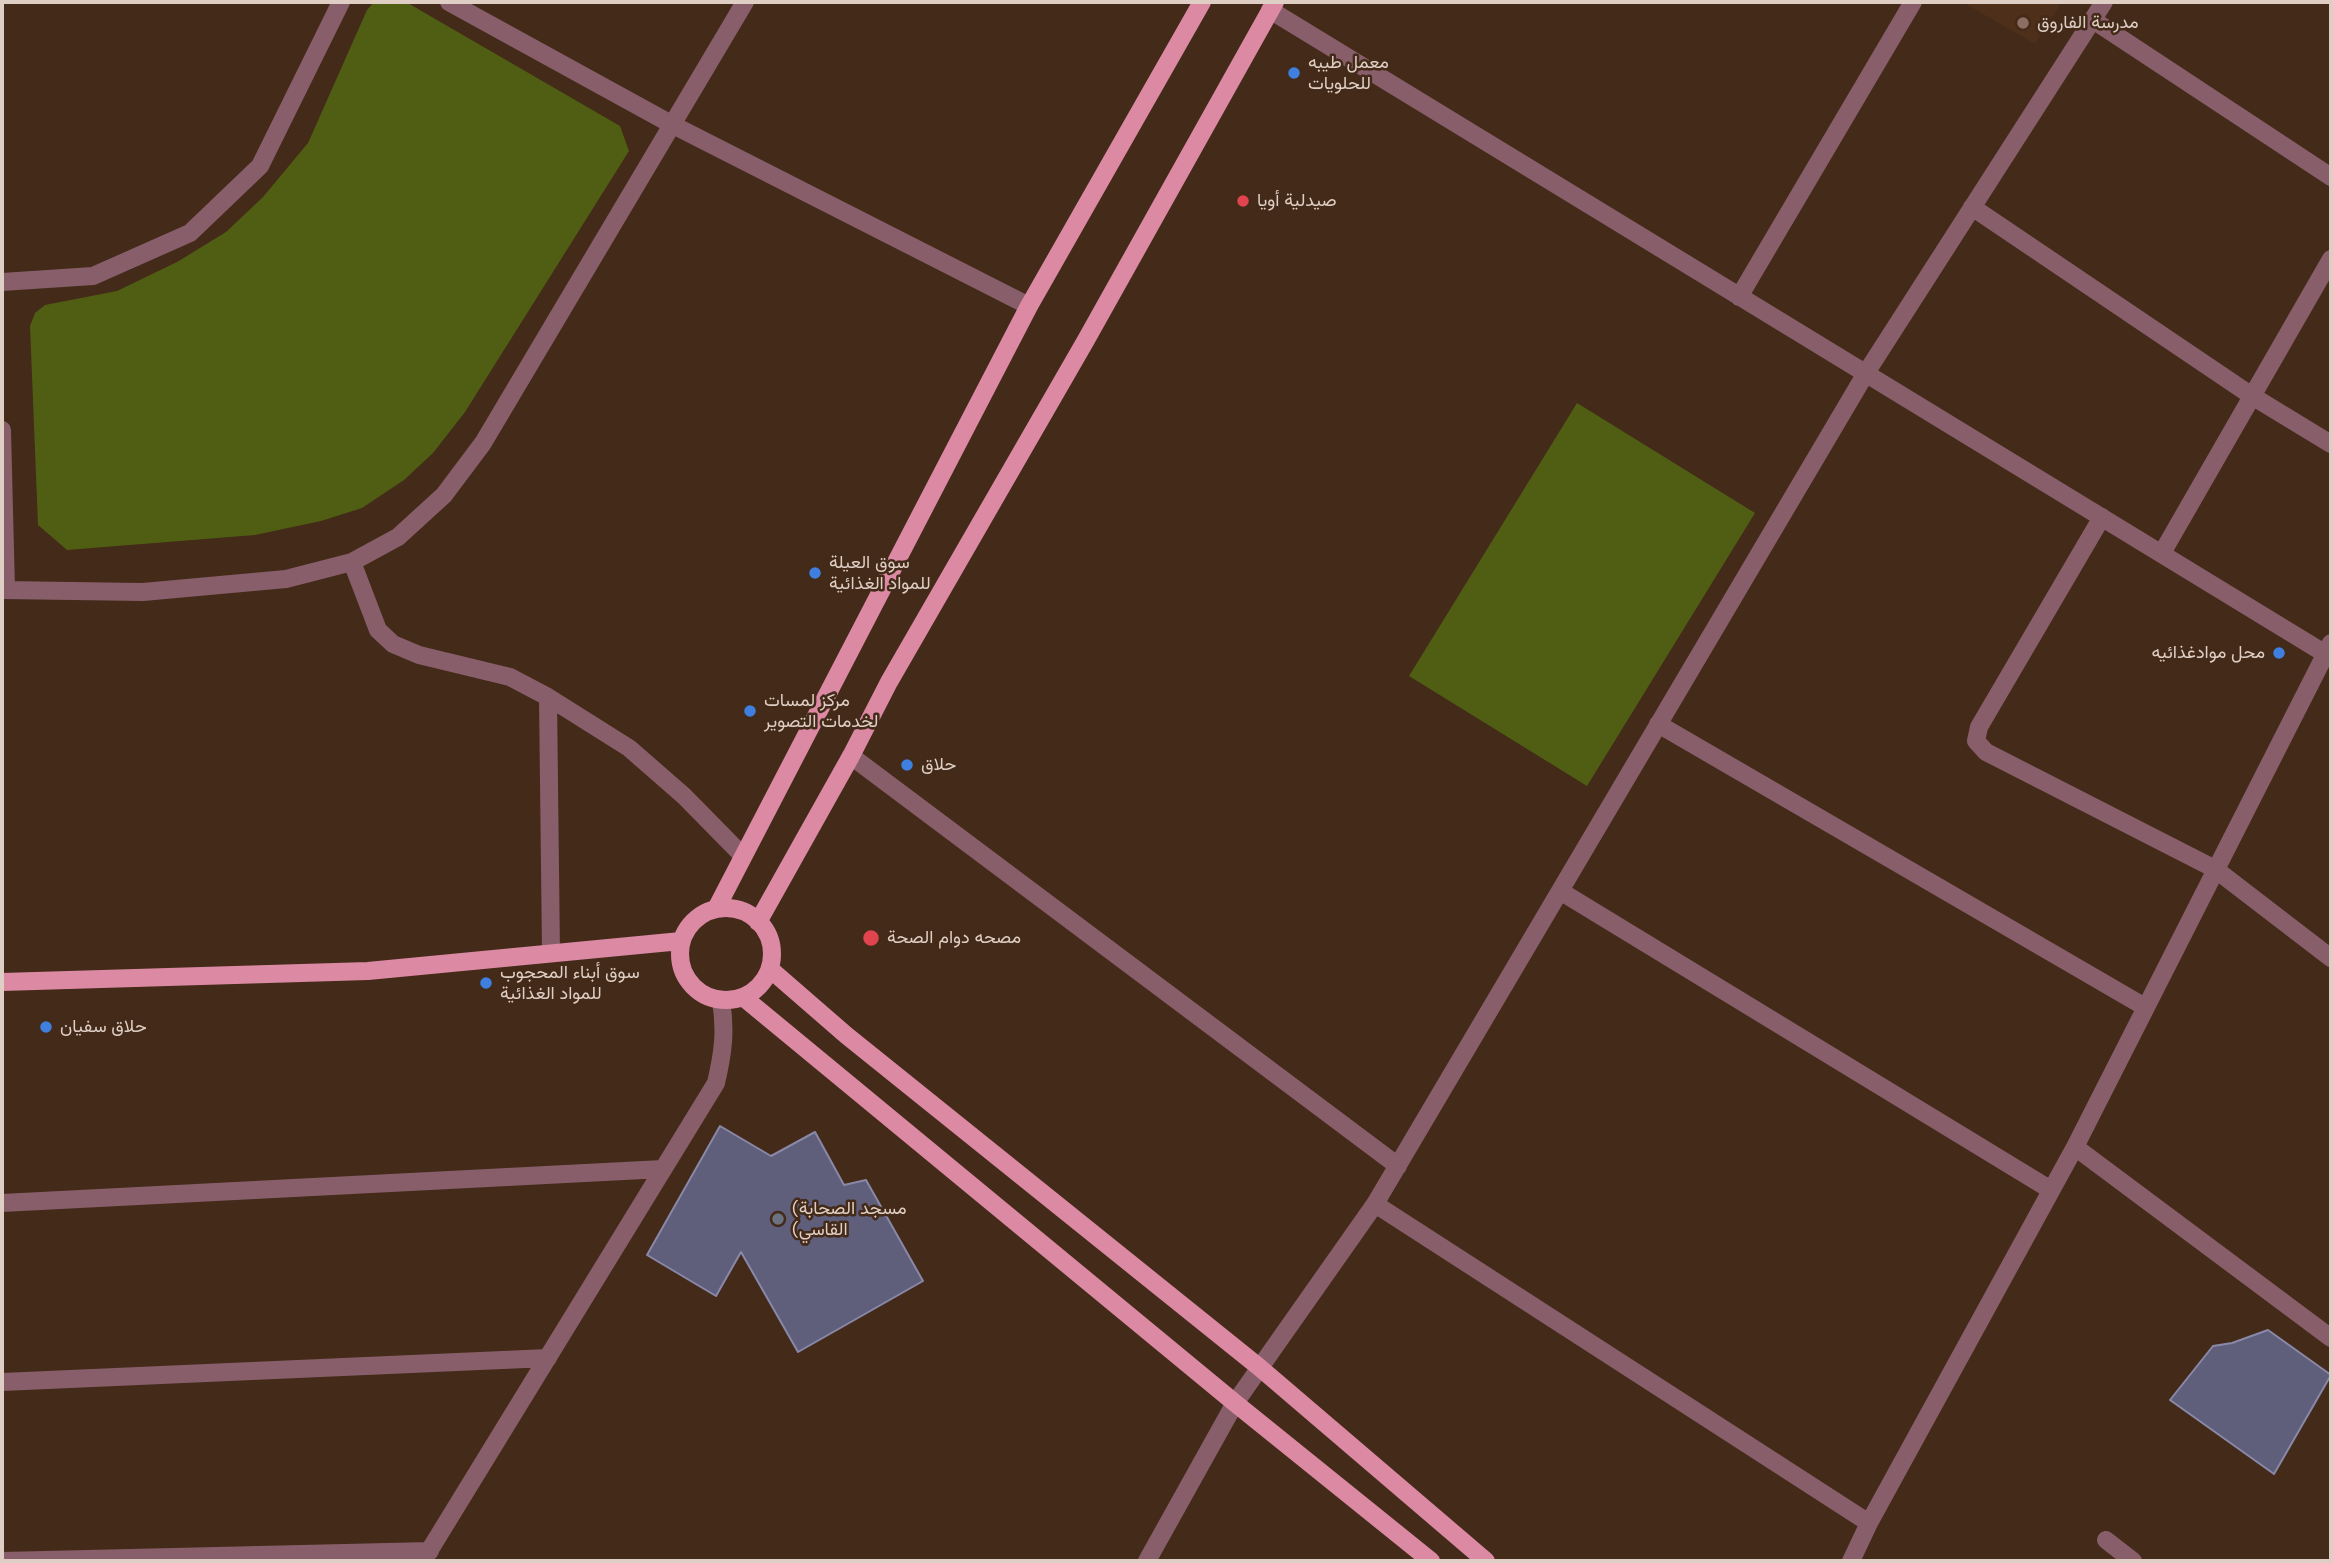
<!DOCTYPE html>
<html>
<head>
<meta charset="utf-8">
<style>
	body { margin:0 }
	#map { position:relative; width:2333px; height:1563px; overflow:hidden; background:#432a19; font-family:"DM Sans",sans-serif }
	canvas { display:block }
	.frame { position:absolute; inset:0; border:4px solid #dfcec4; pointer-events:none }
</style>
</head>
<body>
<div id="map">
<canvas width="2333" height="1563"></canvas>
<div class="frame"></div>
</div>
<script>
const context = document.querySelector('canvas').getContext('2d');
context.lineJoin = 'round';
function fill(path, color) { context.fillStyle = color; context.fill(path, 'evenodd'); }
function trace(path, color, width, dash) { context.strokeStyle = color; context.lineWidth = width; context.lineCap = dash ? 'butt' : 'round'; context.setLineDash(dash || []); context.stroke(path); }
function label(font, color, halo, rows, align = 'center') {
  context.font = font + ' "DM Sans",Vazirmatn,sans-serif'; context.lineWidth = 5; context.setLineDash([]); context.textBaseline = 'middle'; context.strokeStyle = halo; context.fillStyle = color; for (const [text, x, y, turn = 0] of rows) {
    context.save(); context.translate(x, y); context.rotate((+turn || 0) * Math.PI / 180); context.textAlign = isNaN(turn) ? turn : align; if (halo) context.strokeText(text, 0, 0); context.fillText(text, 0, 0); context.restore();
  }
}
fill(new Path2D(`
	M1962 2H2062L2035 44Z`), '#4e2f1a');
fill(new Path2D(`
	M374 2H406L620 126 629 151 465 412 433 453 404 480 362 508 321 521 255 535 67 550 38 525 30 326 35 313 45 305 117 291 177 262 226 232 263 197 308 143 367 10Z
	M1577 403 1755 513 1587 786 1409 676Z`), '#505e13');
const building = new Path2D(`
	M720 1126 771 1156 815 1132 844 1185 866 1180 923 1281 798 1352 741 1252 716 1296 647 1255Z
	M2268 1330 2331 1375 2274 1474 2170 1400 2213 1346 2232 1343Z`);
fill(building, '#5f5e7b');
trace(building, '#8a88a8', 2);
trace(new Path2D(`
	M449 2 671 124 1029 306
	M1270 10 2324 653
	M2093 20 2331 177
	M1972 207 2252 396 2331 444
	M2 282 93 276 190 233 260 166 341 2
	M1739 297 1913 2
	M2 430 6 590
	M2102 517 1979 727 1976 741 1986 752 2215 869 2331 958
	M2162 553 2331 259
	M352 562 378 630 393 644 419 655 510 677 548 697 629 748 684 796 743 856
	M2 590 143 592 286 579 352 562 398 537 444 495 483 443 745 2
	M548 697 551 953
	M1658 724 2145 1007
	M851 756 1398 1166
	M1560 891 2051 1190
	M2075 1147 2331 1338
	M2 1203 663 1169
	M1375 1204 1869 1523
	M2 1382 548 1358
	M2106 1540 2133 1561
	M2 1561 430 1551
	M423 1561 716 1083C723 1053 726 1031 721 1001
	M1147 1561 1235 1403 1375 1204 1866 373 2104 2
	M1851 1561 1869 1523 2075 1147 2331 643`), '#875e6a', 18);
trace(new Path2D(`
	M680 954a46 46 0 1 1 92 0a46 46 0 1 1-92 0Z
	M716 909 1029 306 1202 2
	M758 922 851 756 889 682 1086 340 1275 2
	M770 969 846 1035 1259 1367 1486 1561
	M2 982 368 971 681 941
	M743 997 1235 1403 1431 1561`), '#dc89a4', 18);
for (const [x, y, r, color] of [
	[2023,23,7,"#8d6e63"],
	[1294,73,7,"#3f7fe0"],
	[1243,201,7,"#e0444e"],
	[815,573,7,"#3f7fe0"],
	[2279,653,7,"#3f7fe0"],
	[750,711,7,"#3f7fe0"],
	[907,765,7,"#3f7fe0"],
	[871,938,9,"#e0444e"],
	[486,983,7,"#3f7fe0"],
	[46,1027,7,"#3f7fe0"],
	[778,1219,7,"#6b7280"]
]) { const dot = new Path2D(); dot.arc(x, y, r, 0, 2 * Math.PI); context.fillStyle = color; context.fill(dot); trace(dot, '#432a19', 2.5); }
label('18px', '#dfcec4', '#432a19', [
	["مدرسة الفاروق",2037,23],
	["معمل طيبه",1308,63],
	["للحلويات",1308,84],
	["صيدلية أويا",1257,201],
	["سوق العيلة",829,563],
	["للمواد الغذائية",829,584],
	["محل موادغذائيه",2265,653,"right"],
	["مركز لمسات",764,701],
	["لخدمات التصوير",764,722],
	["حلاق",921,765],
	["مصحه دوام الصحة",887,938],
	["سوق أبناء المحجوب",500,973],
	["للمواد الغذائية",500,994],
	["حلاق سفيان",60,1027],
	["(مسجد الصحابة",792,1209],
	["(القاسي",792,1230]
], 'left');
</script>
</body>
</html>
